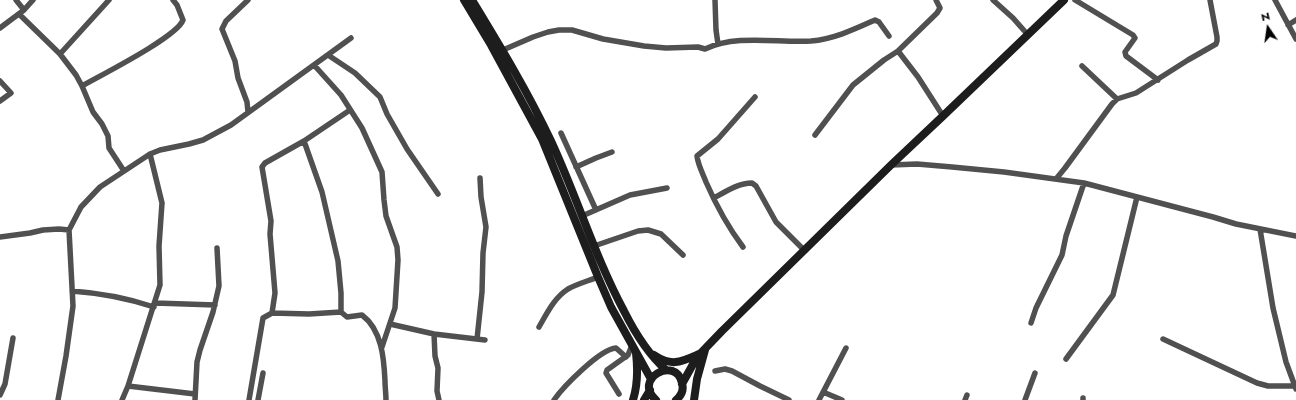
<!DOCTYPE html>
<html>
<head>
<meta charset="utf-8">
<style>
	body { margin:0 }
	#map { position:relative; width:1296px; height:400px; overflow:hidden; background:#fff; font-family:Jost,sans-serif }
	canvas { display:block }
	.north { position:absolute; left:1248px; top:8px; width:40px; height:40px; -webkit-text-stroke:3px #fff; paint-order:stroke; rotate:347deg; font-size:11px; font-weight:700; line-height:16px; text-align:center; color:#000 }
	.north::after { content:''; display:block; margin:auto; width:14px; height:18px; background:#000; clip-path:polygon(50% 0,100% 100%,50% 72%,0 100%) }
</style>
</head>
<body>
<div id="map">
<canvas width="1296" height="400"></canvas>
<div class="north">N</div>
</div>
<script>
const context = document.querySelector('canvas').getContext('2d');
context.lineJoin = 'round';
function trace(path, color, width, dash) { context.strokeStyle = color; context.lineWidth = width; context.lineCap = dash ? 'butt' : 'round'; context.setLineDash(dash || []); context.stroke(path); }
trace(new Path2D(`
	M16 0 24 10
	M715 0 716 30 718 44
	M993 0 1013 18 1028 35
	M1075 0 1133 35 1135 38 1125 52 1126 56 1158 80
	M1275 0 1296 39
	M19 14 60 54 76 75 82 86 93 112 102 124 108 136 109 148 124 171
	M1288 25 1296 20
	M0 28 24 10 33 0
	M503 50 533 37 548 32 559 30H572L603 39 644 46 666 48 698 47 705 49C737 34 777 43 811 41 834 39 855 29 875 20L879 22 889 36
	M898 51 918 77 943 116
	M60 54 109 0
	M328 55 355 73 380 97 387 114 407 149 438 194
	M314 65 341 95 362 128 382 172 384 200 386 216 397 247 398 260 395 308 382 347
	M1082 66 1117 99
	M0 81 11 93 0 101
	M82 86C101 75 177 37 183 20L177 5 173 0
	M248 112 247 102 238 78 235 61 222 29 226 21 248 0
	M561 133 596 210
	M815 135 853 85 884 60 898 51 937 13 940 8 936 0
	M304 141 322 192 338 261 341 293V312
	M891 165 917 164 952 167 1004 172 1084 183 1213 217 1236 224 1296 236
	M576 167 596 158 612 152
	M1056 179 1065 168 1112 104 1117 99 1136 93 1188 60 1216 44 1217 41V37L1210 0
	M714 198C725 192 738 183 752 183L756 186 776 222 804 250
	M582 216 630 195 667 188
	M1260 229 1273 308 1286 362 1296 389
	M0 237 30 233 43 230 59 229 69 230
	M594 246 638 231 648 230 661 234 683 255
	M743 247C728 227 716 205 706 182 703 174 698 165 697 156L718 139 755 97
	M72 291C100 293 127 298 154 307
	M155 303 215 305
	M272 313 275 293 270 234 271 221 262 167 265 163 304 141 350 110
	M1031 323 1036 308 1062 255 1066 236 1084 183
	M390 324 434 334 485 340
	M539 327C547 313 554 298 568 289 577 284 588 281 598 277
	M434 334 435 356 438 368 437 391 439 400
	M477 339 482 292 483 253 486 227 481 197 480 178
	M1163 339 1257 383 1268 386H1296
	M1066 359 1113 295 1137 197
	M715 371 725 369 732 371 760 386 789 400
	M128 386 195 394
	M823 392 842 400
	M619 394 606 373 607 370 628 355 632 345
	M0 395 5 384 13 338
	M58 400 66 356 73 306 69 230 81 207 100 187 150 154 160 150 189 144 203 140 231 125 351 38
	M122 400 128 386 160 285 159 246 162 203 150 154
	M195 400 197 362 200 350 213 312 219 286 217 248
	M249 400 263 318 272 313 309 314 341 312 347 317 362 315C382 330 384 359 385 381 385 387 386 394 386 400
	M258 400 263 373
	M554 400C563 387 600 349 616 348L626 357
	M819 400 846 348
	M965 400 967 395
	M1025 400 1035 373
	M1083 400V398`), '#505050', 5.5);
trace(new Path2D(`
	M464 0 491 45 542 139 598 277 611 307 651 379
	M472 0C500 46 528 92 551 141 577 197 595 257 624 311 635 333 648 354 666 370
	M654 355C672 367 681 362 699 354
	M682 384 697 357 722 331 891 165 943 116 1064 0
	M633 400C638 384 638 370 636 353
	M644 400 650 390
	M656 400C632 379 676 355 682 383 684 390 681 396 676 400
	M694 400 697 379 705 350`), '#1d1d1d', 8);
</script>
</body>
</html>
